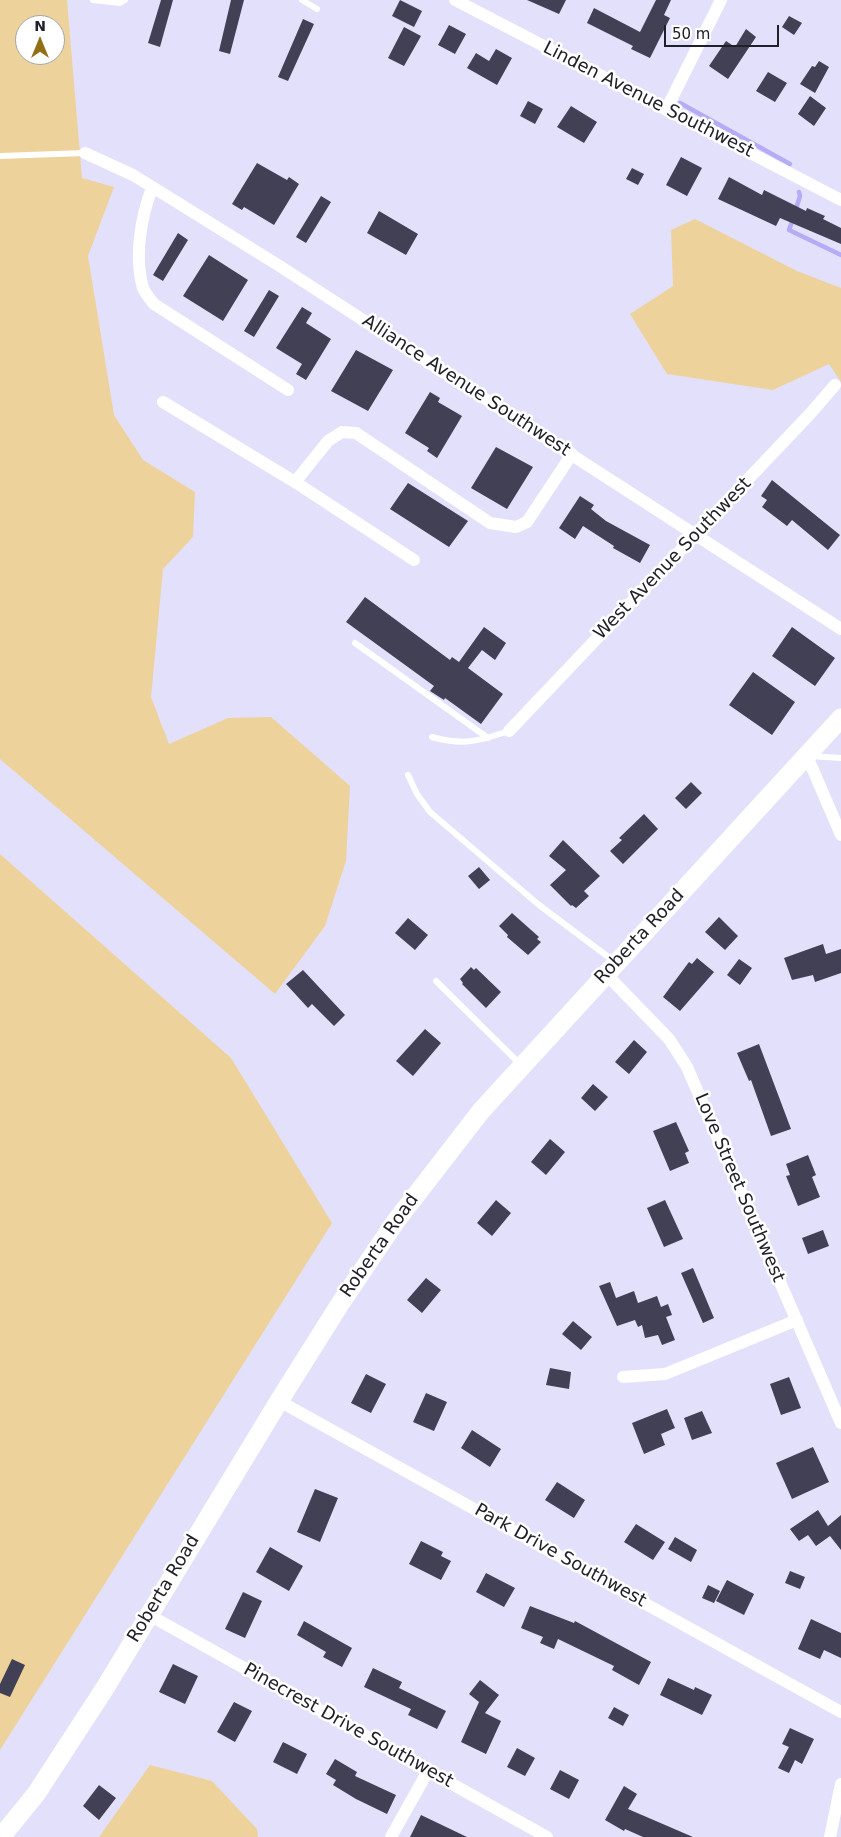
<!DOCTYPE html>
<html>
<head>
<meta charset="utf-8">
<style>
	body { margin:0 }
	#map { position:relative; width:841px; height:1837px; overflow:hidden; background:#e3e0fb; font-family:"DejaVu Sans",sans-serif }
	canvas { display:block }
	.north { position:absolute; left:15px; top:15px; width:50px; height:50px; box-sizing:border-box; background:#fff; border:1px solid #a6a6a9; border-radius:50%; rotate:0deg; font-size:14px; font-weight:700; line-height:20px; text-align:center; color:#212029 }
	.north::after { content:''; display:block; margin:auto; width:18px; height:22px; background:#926e15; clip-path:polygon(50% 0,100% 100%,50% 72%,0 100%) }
	.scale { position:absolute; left:664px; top:25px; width:115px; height:22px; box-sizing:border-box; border:2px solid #212029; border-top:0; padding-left:6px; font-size:15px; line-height:18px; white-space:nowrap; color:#212029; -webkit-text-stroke:4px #fff; paint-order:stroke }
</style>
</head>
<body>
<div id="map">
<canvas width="841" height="1837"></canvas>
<div class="north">N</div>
<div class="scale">50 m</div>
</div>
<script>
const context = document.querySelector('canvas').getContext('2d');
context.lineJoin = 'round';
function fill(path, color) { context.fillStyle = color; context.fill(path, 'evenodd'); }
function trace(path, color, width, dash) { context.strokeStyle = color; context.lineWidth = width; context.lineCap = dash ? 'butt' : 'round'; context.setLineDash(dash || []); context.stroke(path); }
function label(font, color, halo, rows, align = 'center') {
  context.font = font + ' "DejaVu Sans",sans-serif'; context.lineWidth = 5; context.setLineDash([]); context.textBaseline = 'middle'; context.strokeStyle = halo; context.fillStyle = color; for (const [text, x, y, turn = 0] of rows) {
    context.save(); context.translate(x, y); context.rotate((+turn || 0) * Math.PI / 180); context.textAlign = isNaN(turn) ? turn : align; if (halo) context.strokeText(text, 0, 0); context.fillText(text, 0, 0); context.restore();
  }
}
fill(new Path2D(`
	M0 0H67L82 178 114 187 88 256 114 415 143 460 195 492 193 537 163 569 151 697 169 744 228 718 271 717 350 786 346 861 325 926 275 994 0 759ZM25 25H55V55H25Z
	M695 219 797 271 841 288V382L829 364 773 390 667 374 630 314 673 286 671 230Z
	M0 854 231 1058 332 1223 0 1750Z
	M150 1765 212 1781 257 1829 258 1837H99Z`), '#edd29c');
trace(new Path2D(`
	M680 103 790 164
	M795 212 800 196 799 192
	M793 219 789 230 841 255`), '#b5abf6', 4.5);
fill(new Path2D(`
	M161 0H173L160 47 148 43Z
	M231 0H244L230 54 219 51Z
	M400 0 422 11 414 27 392 16Z
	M527 0H566L559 14Z
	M656 0H671L664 15 670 18 650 58 631 49 633 46 587 23 594 8 640 32Z
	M789 16 802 23 794 35 782 27Z
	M303 19 314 24 288 81 278 77Z
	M449 25 466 34 455 54 438 45Z
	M404 27 421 36 404 66 388 58Z
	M746 29 756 37 728 79 709 66 726 41 735 47Z
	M496 49 512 58 497 85 467 68 476 53 489 61Z
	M819 61 829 67 815 93 800 84 812 66 815 67Z
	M768 72 787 83 775 102 756 91Z
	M810 96 826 108 814 126 798 114Z
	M528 101 543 109 535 124 520 116Z
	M571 106 597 122 584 143 557 127Z
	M681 157 702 168 687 196 666 185Z
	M257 163 287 180 289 177 299 184 274 225 244 207 242 210 232 204Z
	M632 168 644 174 638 185 626 179Z
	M729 177 762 195 764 190 806 211 807 208 825 216 823 219 841 228V244L780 218 776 226 718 199Z
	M321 196 331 202 306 243 296 237Z
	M379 211 418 234 406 255 367 233Z
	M178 233 188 240 163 281 153 275Z
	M209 255 248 280 223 321 183 296Z
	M269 290 279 296 254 337 244 331Z
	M302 307 312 313 306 323 331 339 306 380 296 374 302 364 276 348Z
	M356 350 393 370 368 411 331 391Z
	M430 392 440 398 438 402 462 416 437 458 427 451 429 448 405 433Z
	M496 447 533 467 507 509 471 488Z
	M772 480 840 535 828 550 792 520 787 526 762 507 767 500 761 496Z
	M408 483 468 521 449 547 390 509Z
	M580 496 594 505 591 509 606 521 650 545 640 563 613 548 614 546 583 526 575 539 559 528Z
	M365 597 450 660 452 657 459 662 484 627 506 643 495 660 482 650 468 668 503 694 481 724 445 698 444 700 430 691 434 686 346 622Z
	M792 627 835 658 815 686 772 656Z
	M753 672 795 702 772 735 729 705Z
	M691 782 702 793 686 809 675 798Z
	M644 814 658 829 623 864 610 851 622 840 619 838Z
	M563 840 600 876 584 891 589 896 576 908 572 905 571 906 550 885 566 870 549 856Z
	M479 867 490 880 479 889 468 876Z
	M512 913 539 937 537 939 541 942 528 955 507 937 508 935 499 926Z
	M719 917 738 936 725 950 705 932Z
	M408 918 428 935 415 950 395 933Z
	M823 944 826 954 841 949V973L815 982 813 975 792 980 784 958Z
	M697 958 714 972 680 1011 663 997 689 962 692 964Z
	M739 959 752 968 740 985 727 975Z
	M471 967 474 970 476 968 501 992 486 1008 462 984 463 983 460 979Z
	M303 970 345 1015 334 1026 312 1004 308 1008 286 984Z
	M425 1029 441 1043 413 1076 396 1061Z
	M634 1040 647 1052 629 1074 615 1062Z
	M759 1044 791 1129 771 1136 751 1080 749 1081 737 1053Z
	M593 1084 608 1097 595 1111 581 1098Z
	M676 1122 689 1151 685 1153 689 1163 670 1171 653 1131Z
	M550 1139 565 1152 546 1175 531 1162Z
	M808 1155 816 1175 812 1177 820 1197 798 1206 786 1176 790 1175 786 1164Z
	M496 1200 511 1213 492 1236 477 1223Z
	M665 1200 683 1239 664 1247 647 1208Z
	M823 1230 829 1246 808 1254 802 1238Z
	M693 1268 714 1318 703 1323 681 1273Z
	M426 1278 441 1290 422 1313 407 1300Z
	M610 1282 616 1298 634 1291 638 1303 657 1296 661 1307 668 1304 672 1315 666 1317 675 1340 662 1345 658 1335 645 1338 642 1325 638 1327 635 1320 617 1326 599 1286Z
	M573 1321 592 1337 581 1350 562 1334Z
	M550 1368 571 1372 569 1389 546 1385Z
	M366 1374 386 1384 371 1413 351 1403Z
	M789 1377 801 1408 781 1415 770 1384Z
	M426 1393 447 1402 434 1431 413 1422Z
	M667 1409 675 1428 661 1434 665 1445 644 1454 632 1423Z
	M702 1411 712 1433 692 1440 684 1418Z
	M472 1430 501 1449 490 1467 461 1448Z
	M813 1447 829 1482 792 1499 776 1463Z
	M557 1482 585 1500 574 1518 545 1500Z
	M315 1489 338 1498 320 1542 297 1532Z
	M818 1510 828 1526 841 1515V1550L830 1536 816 1546 808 1535 799 1541 790 1529Z
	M636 1524 665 1542 653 1560 624 1542Z
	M675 1537 697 1550 691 1562 668 1549Z
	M421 1541 443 1552 441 1556 451 1561 441 1580 409 1564Z
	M270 1547 303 1566 289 1591 256 1572Z
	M790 1571 805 1577 800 1589 785 1583Z
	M486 1573 515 1588 504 1607 476 1592Z
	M727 1580 754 1594 744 1615 716 1601Z
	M708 1585 720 1591 714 1603 702 1598Z
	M243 1592 262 1601 245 1638 225 1629Z
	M530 1606 574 1623 575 1621 651 1662 639 1685 612 1670 614 1666 558 1639 554 1649 540 1643 543 1637 521 1628Z
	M811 1619 841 1633V1658L824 1650 820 1659 798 1649Z
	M304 1621 352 1648 342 1667 323 1657 326 1652 297 1635Z
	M12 1659 25 1665 10 1697 0 1693V1684Z
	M173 1664 198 1676 185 1704 159 1692Z
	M373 1668 402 1682 399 1688 446 1711 437 1729 408 1715 411 1709 364 1687Z
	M668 1678 694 1690 695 1687 712 1695 702 1715 660 1695Z
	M480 1680 499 1695 485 1713 501 1721 486 1754 461 1742 479 1702 469 1694Z
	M234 1702 252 1711 235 1742 217 1732Z
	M614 1707 629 1715 623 1726 608 1718Z
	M790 1728 814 1739 802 1764 795 1760 789 1773 778 1768 789 1747 782 1744Z
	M283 1742 307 1754 297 1774 273 1762Z
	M517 1748 535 1758 525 1776 507 1767Z
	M335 1759 357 1772 355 1776 396 1795 387 1814 356 1799 333 1785 336 1780 326 1774Z
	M560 1770 579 1780 569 1799 550 1789Z
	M99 1785 116 1798 99 1820 83 1806Z
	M624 1786 637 1794 628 1809 693 1837H643L625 1829 624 1831 605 1820Z
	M421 1815 467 1837H410Z`), '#424055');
trace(new Path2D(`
	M93 0 120 3 125 0
	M302 0 317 9
	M0 156 85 153
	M355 643 488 738
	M432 737C464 746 479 741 509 731
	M810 756 841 758
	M408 775 417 794 430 812 539 905 615 962
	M436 981 521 1065`), '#fff', 6);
trace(new Path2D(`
	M455 0 841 200
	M666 110 721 0
	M85 153 133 175 278 265 841 629
	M152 188C141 217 134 257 143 288 145 293 150 299 154 304L288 390
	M163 402 295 482 414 560
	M295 482 328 441 342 432 356 433 490 523 516 527 527 522 572 454
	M509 731 809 415 835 385
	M807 756 841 835
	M606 974 669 1039 687 1067 841 1423
	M623 1377 665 1374 797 1320
	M279 1401 841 1712
	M149 1615 547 1837
	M391 1837 428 1771
	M830 1837 841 1784`), '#fff', 12);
trace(new Path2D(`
	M1 1837 36 1794 105 1688 279 1401 340 1304 396 1221 481 1111 841 718`), '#fff', 19);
label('18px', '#212029', '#fff', [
	["Linden Avenue Southwest",648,100,27],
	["Alliance Avenue Southwest",466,386,33],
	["West Avenue Southwest",673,559,-46],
	["Roberta Road",640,937,-47],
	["Love Street Southwest",739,1188,67],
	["Roberta Road",380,1246,-55],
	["Park Drive Southwest",560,1556,29],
	["Roberta Road",164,1589,-59],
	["Pinecrest Drive Southwest",348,1726,29]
]);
</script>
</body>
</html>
